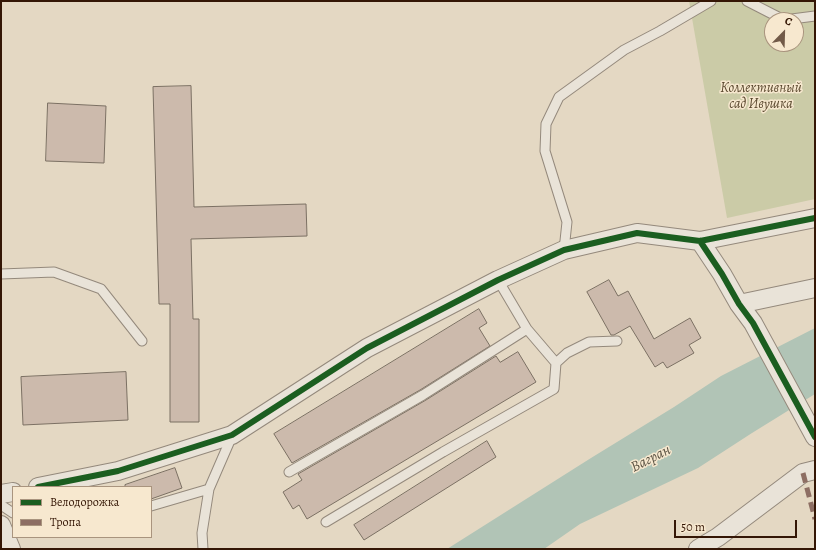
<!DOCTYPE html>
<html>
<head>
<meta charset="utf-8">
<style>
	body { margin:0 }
	#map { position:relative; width:816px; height:550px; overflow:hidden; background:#e4d8c3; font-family:Alegreya,serif }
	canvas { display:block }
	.frame { position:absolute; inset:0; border:2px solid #341605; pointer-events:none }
	.legend { position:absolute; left:12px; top:486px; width:140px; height:52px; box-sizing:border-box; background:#f7e8cf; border:1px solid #a9947e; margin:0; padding:5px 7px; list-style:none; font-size:12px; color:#341605 }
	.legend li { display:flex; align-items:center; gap:8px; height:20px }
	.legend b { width:20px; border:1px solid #a9947e }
	.north { position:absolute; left:764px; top:12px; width:40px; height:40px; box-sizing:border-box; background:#f7e8cf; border:1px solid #a9947e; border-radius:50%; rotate:23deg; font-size:11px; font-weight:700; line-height:16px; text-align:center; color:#341605 }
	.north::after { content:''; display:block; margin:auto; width:14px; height:18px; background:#725a48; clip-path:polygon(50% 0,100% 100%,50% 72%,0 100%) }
	.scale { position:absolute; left:674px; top:520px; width:123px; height:18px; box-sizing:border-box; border:2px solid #341605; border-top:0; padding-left:5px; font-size:12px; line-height:14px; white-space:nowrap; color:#341605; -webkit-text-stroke:3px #f7e8cf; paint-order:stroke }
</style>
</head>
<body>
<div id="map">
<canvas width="816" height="550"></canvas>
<div class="frame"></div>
<ul class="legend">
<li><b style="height:5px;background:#1b5e20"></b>Велодорожка</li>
<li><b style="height:5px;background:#8d6e63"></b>Тропа</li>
</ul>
<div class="north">С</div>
<div class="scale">50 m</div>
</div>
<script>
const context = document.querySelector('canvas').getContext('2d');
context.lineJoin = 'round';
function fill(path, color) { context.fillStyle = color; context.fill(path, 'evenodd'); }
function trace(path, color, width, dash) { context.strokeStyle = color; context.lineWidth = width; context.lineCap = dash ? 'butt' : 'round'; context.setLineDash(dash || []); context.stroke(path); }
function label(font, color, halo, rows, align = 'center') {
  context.font = font + ' Alegreya,serif'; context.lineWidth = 3; context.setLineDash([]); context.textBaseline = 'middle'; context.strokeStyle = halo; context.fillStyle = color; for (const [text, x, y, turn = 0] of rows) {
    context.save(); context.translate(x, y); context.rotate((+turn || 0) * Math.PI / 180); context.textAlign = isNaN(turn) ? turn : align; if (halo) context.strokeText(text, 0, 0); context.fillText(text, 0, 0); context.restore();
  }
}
fill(new Path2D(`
	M689 1H815V199L727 218ZM772 20H796V44H772Z`), '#cbcba7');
fill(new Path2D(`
	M815 328V394L752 433 698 468 580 524 544 549H447L591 458 674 407 721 376Z`), '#b1c4b6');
const building = new Path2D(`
	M191 86 194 207 306 204 307 236 191 239 193 319H199V422H170V304H159L153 87Z
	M48 103 106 106 104 163 46 161Z
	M609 280 618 296 628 291 654 339 690 318 701 338 689 345 694 353 667 368 663 362 655 367 630 326 614 335H611L587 292Z
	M479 309 487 323 479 328 490 346 420 390 292 463 274 434Z
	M518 352 536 382 307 519 299 505 293 509 283 492 302 480 298 474 426 400 496 356 500 362Z
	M126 372 128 420 23 425 21 377Z
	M487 441 496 457 364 540 354 525Z
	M175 468 182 488 151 499V487H125V485Z`);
fill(building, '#ccbaac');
trace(building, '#7b7063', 1);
const lane = new Path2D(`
	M747 1 784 20 815 16
	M564 250 567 222 545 151 546 124 559 97 624 50 660 31 711 1
	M1 274 54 272 101 289 142 341
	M498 280 527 329 556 363
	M289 472 423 395 527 329
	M1 505 13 513
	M151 506 209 489
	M326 522 443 452 554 389 556 363 567 353 589 342 617 341
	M203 549 202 533 209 489 232 436`);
const street = new Path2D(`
	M700 241 722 274 739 304 753 323 815 437
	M739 304 815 288
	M38 487 118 471 232 435 367 348 498 280 564 250 637 233 700 241 815 218
	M1 494 13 492
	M1 525 11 549
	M698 549 718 537 803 473 815 470`);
trace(lane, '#94897c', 11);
trace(street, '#94897c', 20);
trace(lane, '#e9e3d8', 9);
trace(street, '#e9e3d8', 18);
trace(new Path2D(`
	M803 473 815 519`), '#8d6e63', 5, [10, 5]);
trace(new Path2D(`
	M700 241 722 274 739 304 753 323 815 437
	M38 487 118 471 232 435 367 348 498 280 564 250 637 233 700 241 815 218`), '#1b5e20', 6);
label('italic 14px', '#5b492f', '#f7e8cf', [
	["Коллективный",761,89],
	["сад Ивушка",761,105]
]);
label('italic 15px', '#585041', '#f7e8cf', [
	["Вагран",651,459,-27]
]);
</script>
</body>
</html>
